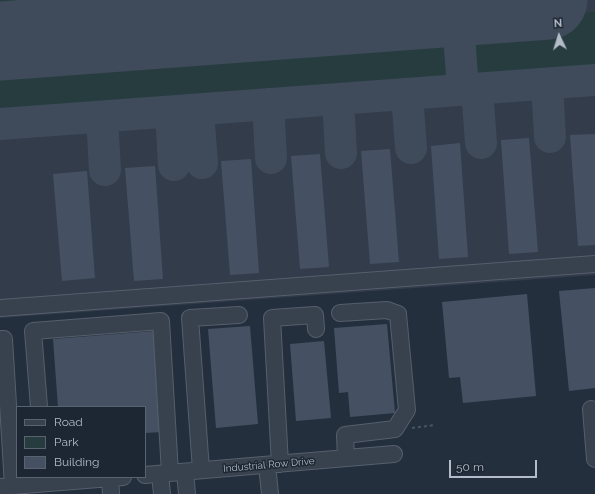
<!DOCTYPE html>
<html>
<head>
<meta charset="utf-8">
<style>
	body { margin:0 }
	#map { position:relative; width:595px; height:494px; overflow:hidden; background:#242f3e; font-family:Raleway,sans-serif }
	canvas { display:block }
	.legend { position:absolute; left:16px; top:406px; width:130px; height:72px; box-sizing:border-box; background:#1d2633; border:1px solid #59626f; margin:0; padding:5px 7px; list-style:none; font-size:12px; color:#b4bcc9 }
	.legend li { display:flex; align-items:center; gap:8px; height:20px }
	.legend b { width:20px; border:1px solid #59626f }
	.north { position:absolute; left:539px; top:16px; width:40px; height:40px; -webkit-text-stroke:3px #1d2633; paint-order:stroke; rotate:356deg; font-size:11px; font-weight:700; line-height:16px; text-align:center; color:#b4bcc9 }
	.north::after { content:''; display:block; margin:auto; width:14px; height:18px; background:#b4bcc9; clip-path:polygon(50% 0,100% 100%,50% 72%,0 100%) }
	.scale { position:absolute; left:449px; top:460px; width:88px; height:18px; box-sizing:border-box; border:2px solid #b4bcc9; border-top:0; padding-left:5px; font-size:12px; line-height:14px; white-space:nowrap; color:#b4bcc9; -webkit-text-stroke:3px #1d2633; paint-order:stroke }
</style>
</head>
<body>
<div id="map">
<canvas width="595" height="494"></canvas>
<ul class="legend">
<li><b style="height:5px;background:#38414e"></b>Road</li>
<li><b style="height:11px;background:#263c3f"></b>Park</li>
<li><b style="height:11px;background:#455162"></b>Building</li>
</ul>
<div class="north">N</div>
<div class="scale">50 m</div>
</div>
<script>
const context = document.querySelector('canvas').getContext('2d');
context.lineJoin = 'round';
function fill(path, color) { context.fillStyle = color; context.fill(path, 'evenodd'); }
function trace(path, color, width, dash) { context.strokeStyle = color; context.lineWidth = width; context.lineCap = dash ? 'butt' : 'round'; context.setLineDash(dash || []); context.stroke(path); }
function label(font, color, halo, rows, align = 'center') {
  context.font = font + ' Raleway,sans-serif'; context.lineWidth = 3; context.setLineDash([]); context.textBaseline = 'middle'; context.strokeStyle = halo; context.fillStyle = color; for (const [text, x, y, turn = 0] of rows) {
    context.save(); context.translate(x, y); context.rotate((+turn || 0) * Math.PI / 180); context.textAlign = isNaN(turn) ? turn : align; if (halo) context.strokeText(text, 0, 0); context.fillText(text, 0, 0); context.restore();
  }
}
fill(new Path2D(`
	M0 0H595V275L0 318Z`), '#323c4b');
fill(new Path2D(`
	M0 0H289L0 22Z
	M595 12V73L504 80 474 77 467 47 469 22Z
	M447 24 453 49 451 79 423 86 0 118V57Z`), '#263c3f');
trace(new Path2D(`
	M457 7 463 90
	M547 84 550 137
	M477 89 481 143
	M407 94 411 148
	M338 99 341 153
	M268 104 271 158
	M198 110 202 163
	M171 112 174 165
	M102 117 105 170
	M0 124 595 80`), '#3f4a5a', 32);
trace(new Path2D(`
	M0 41 548 0`), '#3f4a5a', 79);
fill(new Path2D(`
	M595 134V245L578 246 570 135Z
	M529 138 538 252 509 254 501 140Z
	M460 143 468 257 439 259 431 146Z
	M390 149 399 262 370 264 361 151Z
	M320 154 329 267 300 269 291 156Z
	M251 159 259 273 230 275 221 161Z
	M155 166 163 279 134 281 125 168Z
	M87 171 95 278 62 281 53 174Z
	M595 288V388L569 391 559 291Z
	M527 294 536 396 463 403 460 377 449 378 442 302Z
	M387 324 395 413 350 417 348 392 339 393 334 328Z
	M250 326 258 424 216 428 208 329Z
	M154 331 162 432 145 433V407H58L53 339Z
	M324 341 331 418 296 421 290 344Z`), '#455162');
const minor = new Path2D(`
	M0 308 595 264
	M340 313 387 310 398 314 407 410 395 429 345 435 346 458
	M0 339H4L13 486
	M39 407 33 331 161 321 170 473
	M591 409 595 459
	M280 464 272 318 315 315 316 329
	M267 465 270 494
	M201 470 190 318 239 315
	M185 472 187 494
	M160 474 162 494
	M145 475 394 454
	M110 478 111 494
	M0 487 123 477`);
trace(minor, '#565f6c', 18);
trace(new Path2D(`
	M412 428 435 425`), '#44595c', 2, [3, 3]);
trace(minor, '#38414e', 16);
label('10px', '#b4bcc9', '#1d2633', [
	["Industrial Row Drive",269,465,-5]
]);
</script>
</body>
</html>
